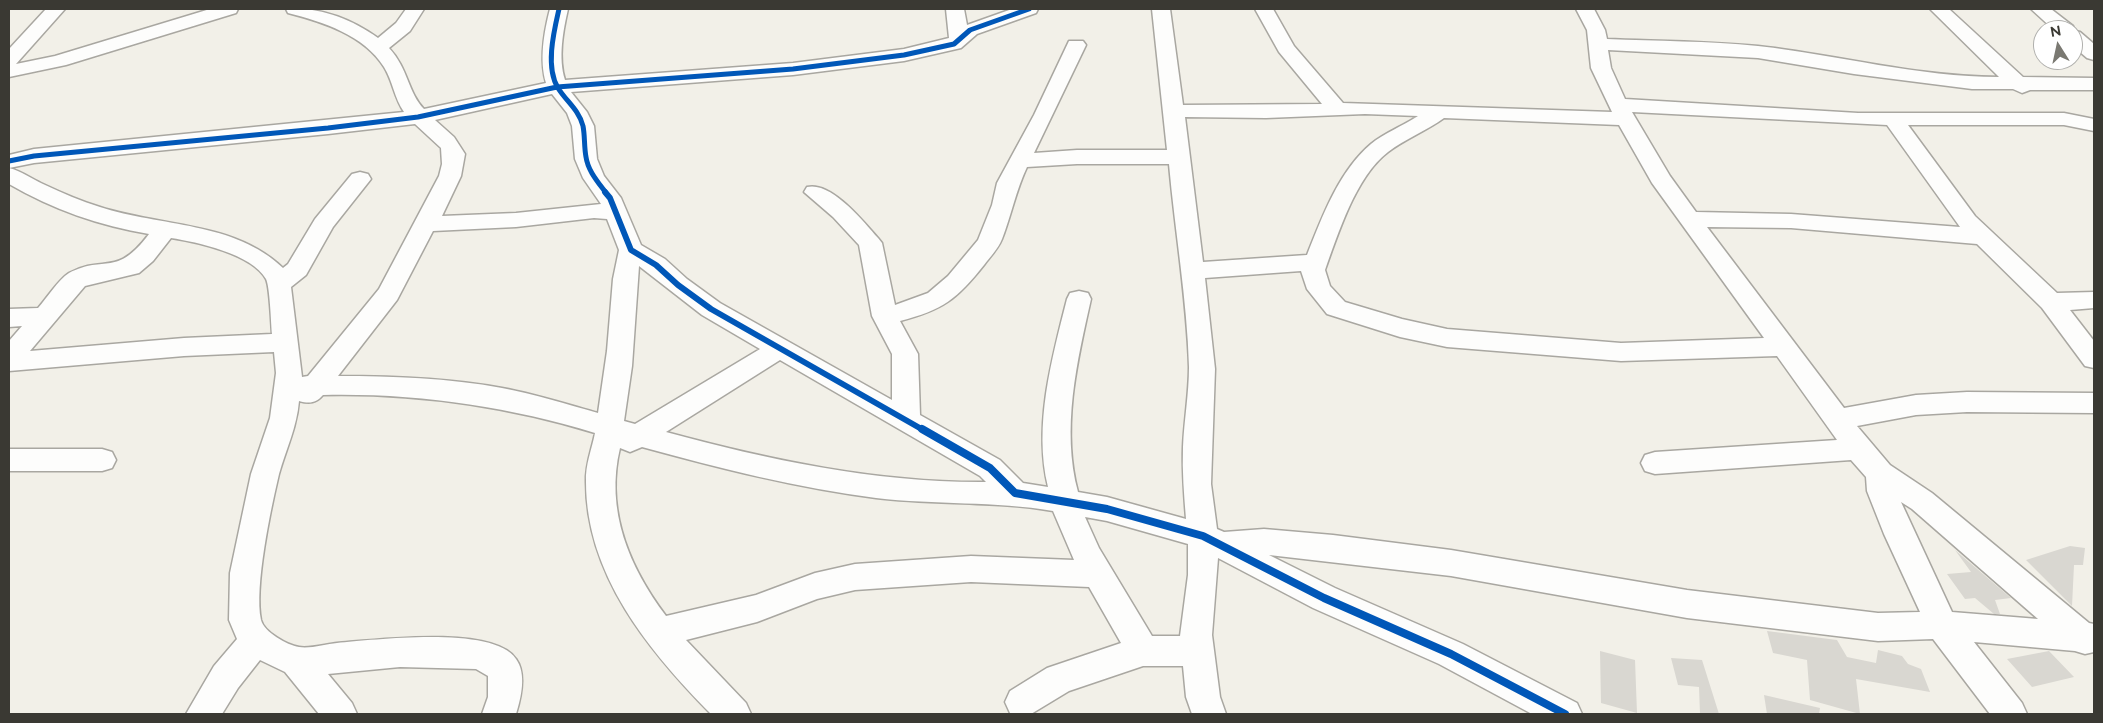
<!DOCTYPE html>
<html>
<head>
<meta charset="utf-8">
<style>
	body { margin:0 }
	#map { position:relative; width:2103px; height:723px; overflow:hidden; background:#f2f0e8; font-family:Raleway,sans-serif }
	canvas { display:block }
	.frame { position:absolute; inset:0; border:10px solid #3a3933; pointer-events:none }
	.north { position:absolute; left:2033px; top:20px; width:50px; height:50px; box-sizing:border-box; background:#fff; border:1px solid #b0b0ad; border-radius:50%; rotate:350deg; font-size:14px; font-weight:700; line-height:20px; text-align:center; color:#3a3933 }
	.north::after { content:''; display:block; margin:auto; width:18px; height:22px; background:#7a7972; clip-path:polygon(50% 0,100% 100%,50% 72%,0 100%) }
</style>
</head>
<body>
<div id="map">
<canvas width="2103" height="723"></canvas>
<div class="frame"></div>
<div class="north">N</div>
</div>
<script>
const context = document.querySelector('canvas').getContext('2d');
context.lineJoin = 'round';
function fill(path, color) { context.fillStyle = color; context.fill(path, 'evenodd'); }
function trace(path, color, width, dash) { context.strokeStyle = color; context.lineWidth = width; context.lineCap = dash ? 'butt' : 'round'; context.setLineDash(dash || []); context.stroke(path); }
fill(new Path2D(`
	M2070 546 2085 548 2083 565H2074L2072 606 2026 560Z
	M1955 550 2011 598 1995 600 2000 614H1994L1975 598 1965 599 1947 574 1971 572Z
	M1767 631 1837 640 1847 657 1876 663 1878 650 1902 656 1908 664 1921 669 1930 692 1856 679 1860 714 1810 700 1807 660 1773 653Z
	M1600 651 1635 660 1637 713 1601 703Z
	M2049 651 2074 677 2032 687 2007 659Z
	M1671 658 1702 660 1719 714H1700L1699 687 1678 685Z
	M1764 695 1820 708 1819 714H1767Z`), '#d9d7d1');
const minor = new Path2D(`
	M46 9H65L16 64 55 56 210 9H238L236 13 66 65 9 77V49Z
	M286 9C320 7 350 18 378 38L396 23 406 9H424L410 31 389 48C408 68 408 93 424 109L546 83C539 60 544 32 550 9H568C563 31 558 58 565 80L793 63 904 49 949 38 946 9H964L967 25 1012 9H1038L1036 13 977 34 961 48 904 61 793 75 571 92 587 112 594 126 597 159 604 176 621 198 641 245 665 259 687 279 720 303 892 400V354L872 316 859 245 833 217 804 192 807 187C831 181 863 221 878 238L882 243 895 305 928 293 948 276 978 240 992 205 997 183 1034 115 1069 41H1083L1086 45 1034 153 1077 150H1167L1152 9H1170L1183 105 1322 104 1279 52 1255 9H1273L1294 46 1343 103 1612 112 1591 68 1587 30 1576 9H1594L1605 30 1607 39C1657 41 1708 41 1758 46 1839 55 1918 77 1999 77L1930 9H1949L2023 77 2094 78V90H2030L2022 93 2013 89H1972L1854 74 1758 58 1608 50 1611 68 1625 99 1858 113H2064L2094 119V131L2064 125H1908L1975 216 2057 293 2094 292V308L2070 310 2094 341V368L2085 366 2042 308 1977 244 1791 228 1707 227 1844 408 1916 395 1967 392 2094 393V413L1967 412 1916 415 1857 426 1890 465 1932 493 2089 623 2094 624V652L2085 654 2075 651 1974 642 2022 703 2027 714H1990L1933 639 1878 641 1687 618 1451 576 1269 555 1335 588 1463 644 1577 703 1582 714H1532L1439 664 1313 608 1218 558 1212 635 1220 697 1226 714H1192L1186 697 1183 666H1143L1069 691 1031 714 1010 713 1005 702 1010 691 1047 668 1121 643 1089 587 971 582 855 590 817 599 757 622 686 640 746 703 751 714H711C649 651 586 575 586 482 585 465 592 449 595 433 506 406 416 393 323 395 316 403 310 404 299 401 297 427 286 449 279 474 271 508 254 587 261 620 264 632 287 645 299 647 310 649 326 644 337 643 374 640 494 625 516 659 527 674 521 698 516 714H482L488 697V676L476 669 400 667 328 674 352 703 357 714H319L285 672 260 660 238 688 222 714H186L214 666 237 639 229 620 230 573 251 474 270 418 276 373 274 352 184 356 9 371V341L22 326 9 327V309L38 308C47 298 58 280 69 273 106 254 116 278 149 234 100 226 52 209 9 184V168C21 171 32 179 43 184 62 193 81 201 100 207 161 227 234 221 283 268L288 264 315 219 352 174 360 172 368 174 371 179 333 227 306 275 291 287 302 377 308 376 379 289 439 176 442 164 441 148 415 124 328 134 34 163 9 168V155L34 149 404 112C394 98 393 81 384 67 364 35 323 22 288 13ZM552 94 567 113 572 126 575 159 583 178 601 204 516 213 442 216 461 176 465 154 454 137 435 120ZM1632 112 1887 125 1960 227 1791 214 1696 212 1670 176ZM1365 114 1418 116C1403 126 1384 133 1371 144 1339 171 1322 217 1307 255L1203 262 1185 117 1266 118ZM1444 118 1619 125 1652 183 1764 338 1621 343 1447 329 1402 319 1345 302 1330 286 1325 270C1338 234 1356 176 1388 152 1405 139 1426 131 1444 118ZM1077 164H1169C1175 232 1187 299 1189 367 1189 394 1184 421 1183 447 1182 471 1184 495 1186 519L1107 497 1078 492C1061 429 1077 361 1091 299L1088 293 1079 291 1070 293 1067 299C1052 358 1033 426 1048 487L1023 483 1000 460 920 415 918 354 900 321C943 310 957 299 984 265 990 257 998 249 1002 239 1011 216 1016 190 1027 167ZM594 218 607 219 619 250 613 279 607 351 598 413C566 404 535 394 502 388 449 378 392 376 338 376L397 300 433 231 516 227ZM171 238C197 242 252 254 266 279 270 287 271 323 272 334L184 338 30 351 85 286 139 273 153 261ZM639 266 702 315 760 349 635 424 624 421 632 366ZM1301 271 1307 289 1327 314 1400 337 1447 347 1621 361 1777 356 1837 440 1655 452 1645 455 1641 463 1645 471 1655 474 1851 460 1866 477 1867 491 1884 534 1920 612 1878 613 1687 590 1451 550 1333 535 1264 529 1224 532 1217 529 1211 484 1215 369 1205 278ZM780 360 980 476 986 482C878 483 769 460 666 432ZM642 447C719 468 797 488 876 498 935 505 995 501 1053 511L1074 560 971 556 855 564 815 573 756 595 666 616C629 567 605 510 620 448L630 452ZM1901 502 1912 509 2038 619 1952 612ZM1085 517 1107 521 1188 544V575L1180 636H1152L1099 548Z
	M2031 9H2051L2073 26 2075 31 2080 32 2094 44V60L2087 58 2073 46V30H2054Z
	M9 449H102L112 452 116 460 112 468 102 471H9Z`);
trace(minor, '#a9a7a1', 3);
fill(minor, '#fdfdfc');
trace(new Path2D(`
	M559 9C554 31 545 67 558 88 566 101 579 110 583 126 585 136 584 147 586 157 588 171 598 182 606 193
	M9 161 34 156 328 128 418 117 557 87 793 69 904 55 954 44 970 30 1029 9`), '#0057b8', 5);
trace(new Path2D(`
	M605 192 610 198 631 250 656 265 678 285 711 309 925 431`), '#0057b8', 6);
trace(new Path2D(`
	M922 429 990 468 1015 493 1107 509 1203 536 1324 598 1451 654 1565 714`), '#0057b8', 8);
</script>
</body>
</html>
